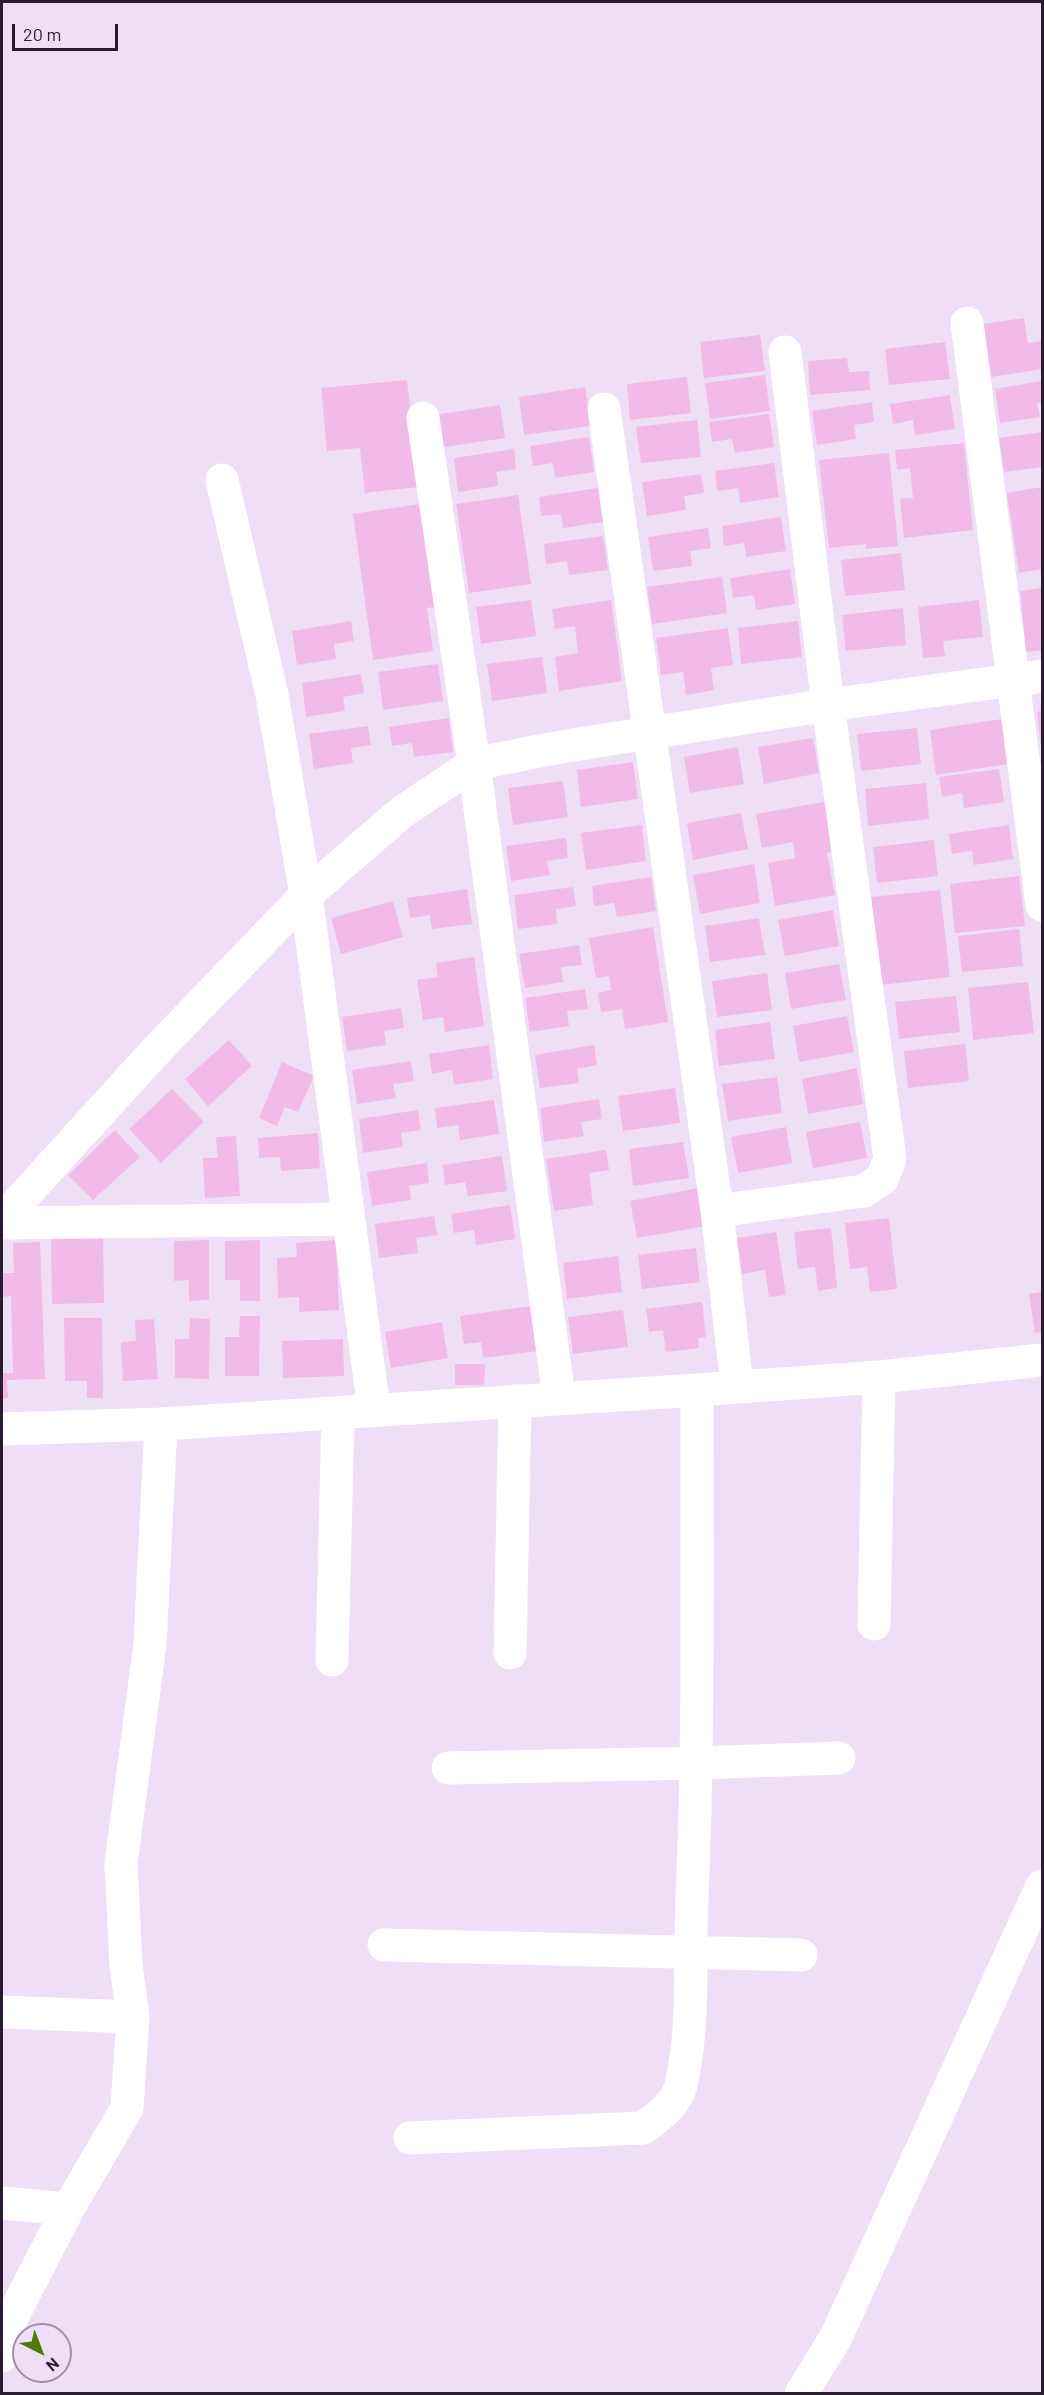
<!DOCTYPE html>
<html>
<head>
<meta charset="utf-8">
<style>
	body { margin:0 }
	#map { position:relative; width:1044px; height:2395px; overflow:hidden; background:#eedff7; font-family:Barlow,sans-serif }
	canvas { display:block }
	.frame { position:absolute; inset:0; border:3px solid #291b31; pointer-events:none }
	.north { position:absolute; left:12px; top:2323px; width:60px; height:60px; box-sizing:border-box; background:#eedff7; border:2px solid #9f91a8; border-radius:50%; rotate:138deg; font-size:16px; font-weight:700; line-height:24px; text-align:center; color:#291b31 }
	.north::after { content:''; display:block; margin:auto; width:21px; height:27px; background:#4c7d0c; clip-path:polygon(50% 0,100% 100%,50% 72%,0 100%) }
	.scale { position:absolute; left:12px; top:24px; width:106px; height:27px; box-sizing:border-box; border:3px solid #291b31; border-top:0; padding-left:8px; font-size:18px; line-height:21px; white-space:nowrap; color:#291b31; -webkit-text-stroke:4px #eedff7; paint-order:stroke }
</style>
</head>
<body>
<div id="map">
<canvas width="1044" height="2395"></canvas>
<div class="frame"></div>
<div class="north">N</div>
<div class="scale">20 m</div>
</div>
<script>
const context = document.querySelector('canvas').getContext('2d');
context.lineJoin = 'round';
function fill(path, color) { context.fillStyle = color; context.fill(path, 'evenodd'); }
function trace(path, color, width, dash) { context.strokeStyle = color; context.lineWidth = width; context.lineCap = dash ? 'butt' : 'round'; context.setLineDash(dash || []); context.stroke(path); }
fill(new Path2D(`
	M1024 318 1028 343 1042 341V369L991 377 983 324Z
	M760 335 765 371 704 378 700 342Z
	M945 342 950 379 889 385 885 349Z
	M847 358 849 372 869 371 870 390 810 395 808 361Z
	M765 375 770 411 710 419 705 383Z
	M687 377 691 413 630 420 627 384Z
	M407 380 418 487 365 493 360 448 327 451 321 388Z
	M1042 381V402L1037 403 1040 417 1000 423 995 389Z
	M585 387 591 426 524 435 519 397Z
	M950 395 955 429 915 435 913 420 893 424 890 404Z
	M872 402 874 422 854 425 856 439 817 445 812 411Z
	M500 405 505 438 439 448 434 415Z
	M769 414 774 447 735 453 732 439 712 442 709 422Z
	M697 420 701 457 641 463 636 427Z
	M1042 432V467L1004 472 999 438Z
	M589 437 594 472 555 478 553 463 533 466 530 446Z
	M964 443 973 530 904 538 900 499 913 498 910 468 897 470 895 450Z
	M514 449 516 469 496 472 498 486 458 492 454 458Z
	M889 453 898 546 866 549V544L829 548 819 460Z
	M774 463 779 497 740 503 738 488 717 491 715 471Z
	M701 474 704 493 684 496 686 510 647 516 642 482Z
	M1042 487V569L1019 573 1007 493Z
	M598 488 603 522 563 528 561 514 541 516 539 497Z
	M518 495 531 584 469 593 456 504Z
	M427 503 441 606 427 608 433 651 373 660 353 514Z
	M781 517 786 551 746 557 744 543 724 546 722 526Z
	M708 528 711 548 690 551 692 566 653 571 648 537Z
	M603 536 608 570 569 575 567 561 546 564 544 544Z
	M901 553 905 590 845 596 841 560Z
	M790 569 795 604 756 610 754 595 733 598 730 578Z
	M722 577 727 613 652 624 647 587Z
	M1042 588V650L1026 652 1020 591Z
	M531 600 536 636 481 644 476 607Z
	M611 600 622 681 559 691 555 657 578 653 575 626 555 629 552 609Z
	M979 600 983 637 943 641 945 656 923 658 918 607Z
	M903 608 906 645 846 651 842 615Z
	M351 621 354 641 334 644 336 659 297 665 292 631Z
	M798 621 802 657 741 664 738 628Z
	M728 628 733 665 711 668 714 690 686 695 683 672 661 675 656 638Z
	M542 657 547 693 492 701 487 664Z
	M438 664 443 701 383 710 378 672Z
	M361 674 364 693 343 697 345 711 306 717 302 683Z
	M1042 711V746H1041L1037 712Z
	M449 718 453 752 414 757 412 743 392 746 389 727Z
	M1002 719 1008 764 936 775 930 730Z
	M368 726 371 745 351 748 353 763 314 769 309 734Z
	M917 728 921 764 861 771 857 734Z
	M813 738 819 773 764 784 758 747Z
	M738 747 744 784 690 793 684 757Z
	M633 762 638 799 581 807 577 770Z
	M999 769 1004 802 964 808 962 793 942 797 939 777Z
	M563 781 568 817 513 825 508 788Z
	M926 783 929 819 868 826 865 789Z
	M828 801 837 851 827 853 835 895 775 906 768 863 795 858 793 842 762 848 756 814Z
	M741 813 748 849 693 860 687 823Z
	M642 825 646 861 586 870 581 833Z
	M1009 825 1013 859 974 865 972 851 952 854 949 834Z
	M566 838 568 858 547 861 550 875 511 881 506 846Z
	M934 840 938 876 877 883 873 847Z
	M754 864 760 903 700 914 693 875Z
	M1019 876 1025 926 955 933 950 884Z
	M651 877 656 911 617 917 614 903 594 906 592 886Z
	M573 887 576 906 556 909 557 924 518 929 514 895Z
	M467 889 472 924 432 929 430 915 410 918 407 898Z
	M940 890 950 977 880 985 871 897Z
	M393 901 403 937 341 954 331 918Z
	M833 910 839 946 785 956 778 920Z
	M759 918 765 955 710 962 705 926Z
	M653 927 668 1022 625 1029 622 1009 601 1012 598 993 611 990 609 976 596 978 589 938Z
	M1019 929 1023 966 962 972 958 936Z
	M579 945 582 965 561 967 563 982 525 988 519 954Z
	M474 957 484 1026 445 1032 443 1017 423 1020 417 980 438 977 436 963Z
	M839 964 846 1000 791 1009 785 973Z
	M767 973 772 1010 717 1017 712 981Z
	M1028 982 1034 1033 973 1040 968 988Z
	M585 989 588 1009 567 1011 569 1026 530 1032 525 998Z
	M956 996 960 1032 899 1039 895 1002Z
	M401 1008 404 1028 384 1031 386 1045 347 1051 342 1017Z
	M847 1016 854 1052 799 1062 793 1026Z
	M770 1022 775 1059 719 1066 715 1030Z
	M229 1040 252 1066 208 1106 185 1079Z
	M965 1044 969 1081 908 1088 904 1051Z
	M489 1045 493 1079 454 1085 452 1070 432 1074 429 1054Z
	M594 1045 597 1065 577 1069 579 1083 540 1088 535 1055Z
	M411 1061 414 1081 393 1084 396 1098 357 1104 352 1070Z
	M282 1062 314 1076 298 1112 285 1107 277 1126 259 1118Z
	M857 1068 863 1104 808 1114 802 1079Z
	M777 1077 782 1113 728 1121 722 1084Z
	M675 1088 680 1123 623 1131 618 1096Z
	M172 1089 204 1122 161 1163 129 1129Z
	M599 1099 602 1119 581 1122 584 1136 544 1142 540 1108Z
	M494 1100 499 1134 460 1140 458 1125 437 1128 435 1108Z
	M418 1110 421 1130 401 1133 403 1147 363 1153 359 1119Z
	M860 1122 867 1158 813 1168 806 1132Z
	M786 1127 792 1163 738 1173 731 1137Z
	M115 1130 140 1157 93 1200 68 1175Z
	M318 1133 320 1168 281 1171 280 1157 259 1158 258 1138Z
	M236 1136 240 1196 205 1198 203 1158H218L216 1137Z
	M683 1142 689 1178 633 1186 629 1149Z
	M606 1150 609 1170 589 1173 593 1205 554 1211 546 1159Z
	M502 1156 507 1191 468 1196 465 1182 445 1185 443 1165Z
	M427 1163 429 1183 409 1186 411 1200 372 1206 367 1172Z
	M698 1188 706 1226 637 1238 630 1201Z
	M510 1205 515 1239 476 1245 474 1230 454 1233 451 1214Z
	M434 1216 437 1235 416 1238 418 1253 379 1258 375 1224Z
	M889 1218 897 1289 870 1292 867 1267 850 1269 845 1223Z
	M831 1228 837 1288 818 1291 815 1267 798 1269 794 1232Z
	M776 1232 786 1295 769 1297 765 1270 742 1274 737 1238Z
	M103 1236 104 1303 52 1304 51 1237Z
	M209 1240V1300L189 1301V1280L174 1281V1241Z
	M260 1240V1301H240V1280H225V1241Z
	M336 1240 339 1310 299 1312V1297L278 1298 277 1258 297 1257 296 1243Z
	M40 1242 45 1379 7 1380 8 1398 2 1399V1373H13L11 1296 2 1297V1273H14L13 1243Z
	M696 1248 700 1282 642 1289 638 1255Z
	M618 1256 622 1292 567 1299 563 1263Z
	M1042 1292V1332L1035 1333 1029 1294Z
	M702 1302 706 1337 698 1338 699 1348 666 1352 663 1330 649 1332 646 1309Z
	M531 1306 538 1351 483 1358 481 1342 464 1344 460 1316Z
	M623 1310 628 1347 573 1354 568 1317Z
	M240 1316H260L259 1376H225V1337H239Z
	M64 1318H102L103 1398H87V1381H65Z
	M190 1318 210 1319 209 1379 175 1378V1339H189Z
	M154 1319 158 1379 123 1381 121 1342 136 1341 135 1320Z
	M442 1322 448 1358 391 1368 385 1332Z
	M343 1339 344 1376 283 1378 282 1341Z
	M455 1364H485L484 1385H455Z`), '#f2bae9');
trace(new Path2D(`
	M967 323 1042 905
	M604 409 717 1211 737 1386
	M423 418 474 764 559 1398
	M222 480 272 695 306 895 374 1410
	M717 1211 864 1191 882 1179 890 1159 828 705 785 352
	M2 1220 152 1055 306 895 402 812 474 764 560 747 828 705 1042 676
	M2 1223 348 1219
	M2 1429 161 1424 697 1390 879 1377 1042 1360
	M874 1624 879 1377
	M510 1653 515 1401
	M332 1660 338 1413
	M448 1768 697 1763 839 1758
	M384 1945 801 1955
	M2 2012 133 2017
	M410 2138 643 2128C658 2117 676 2105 681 2085 695 2025 689 1961 692 1899 699 1729 697 1560 697 1390
	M2 2203 68 2209
	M2 2356 9 2323 68 2209 127 2108 133 2017 126 1965 121 1863 150 1644 161 1424
	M801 2394 836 2337 1042 1886`), '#fff', 33);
</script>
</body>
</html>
